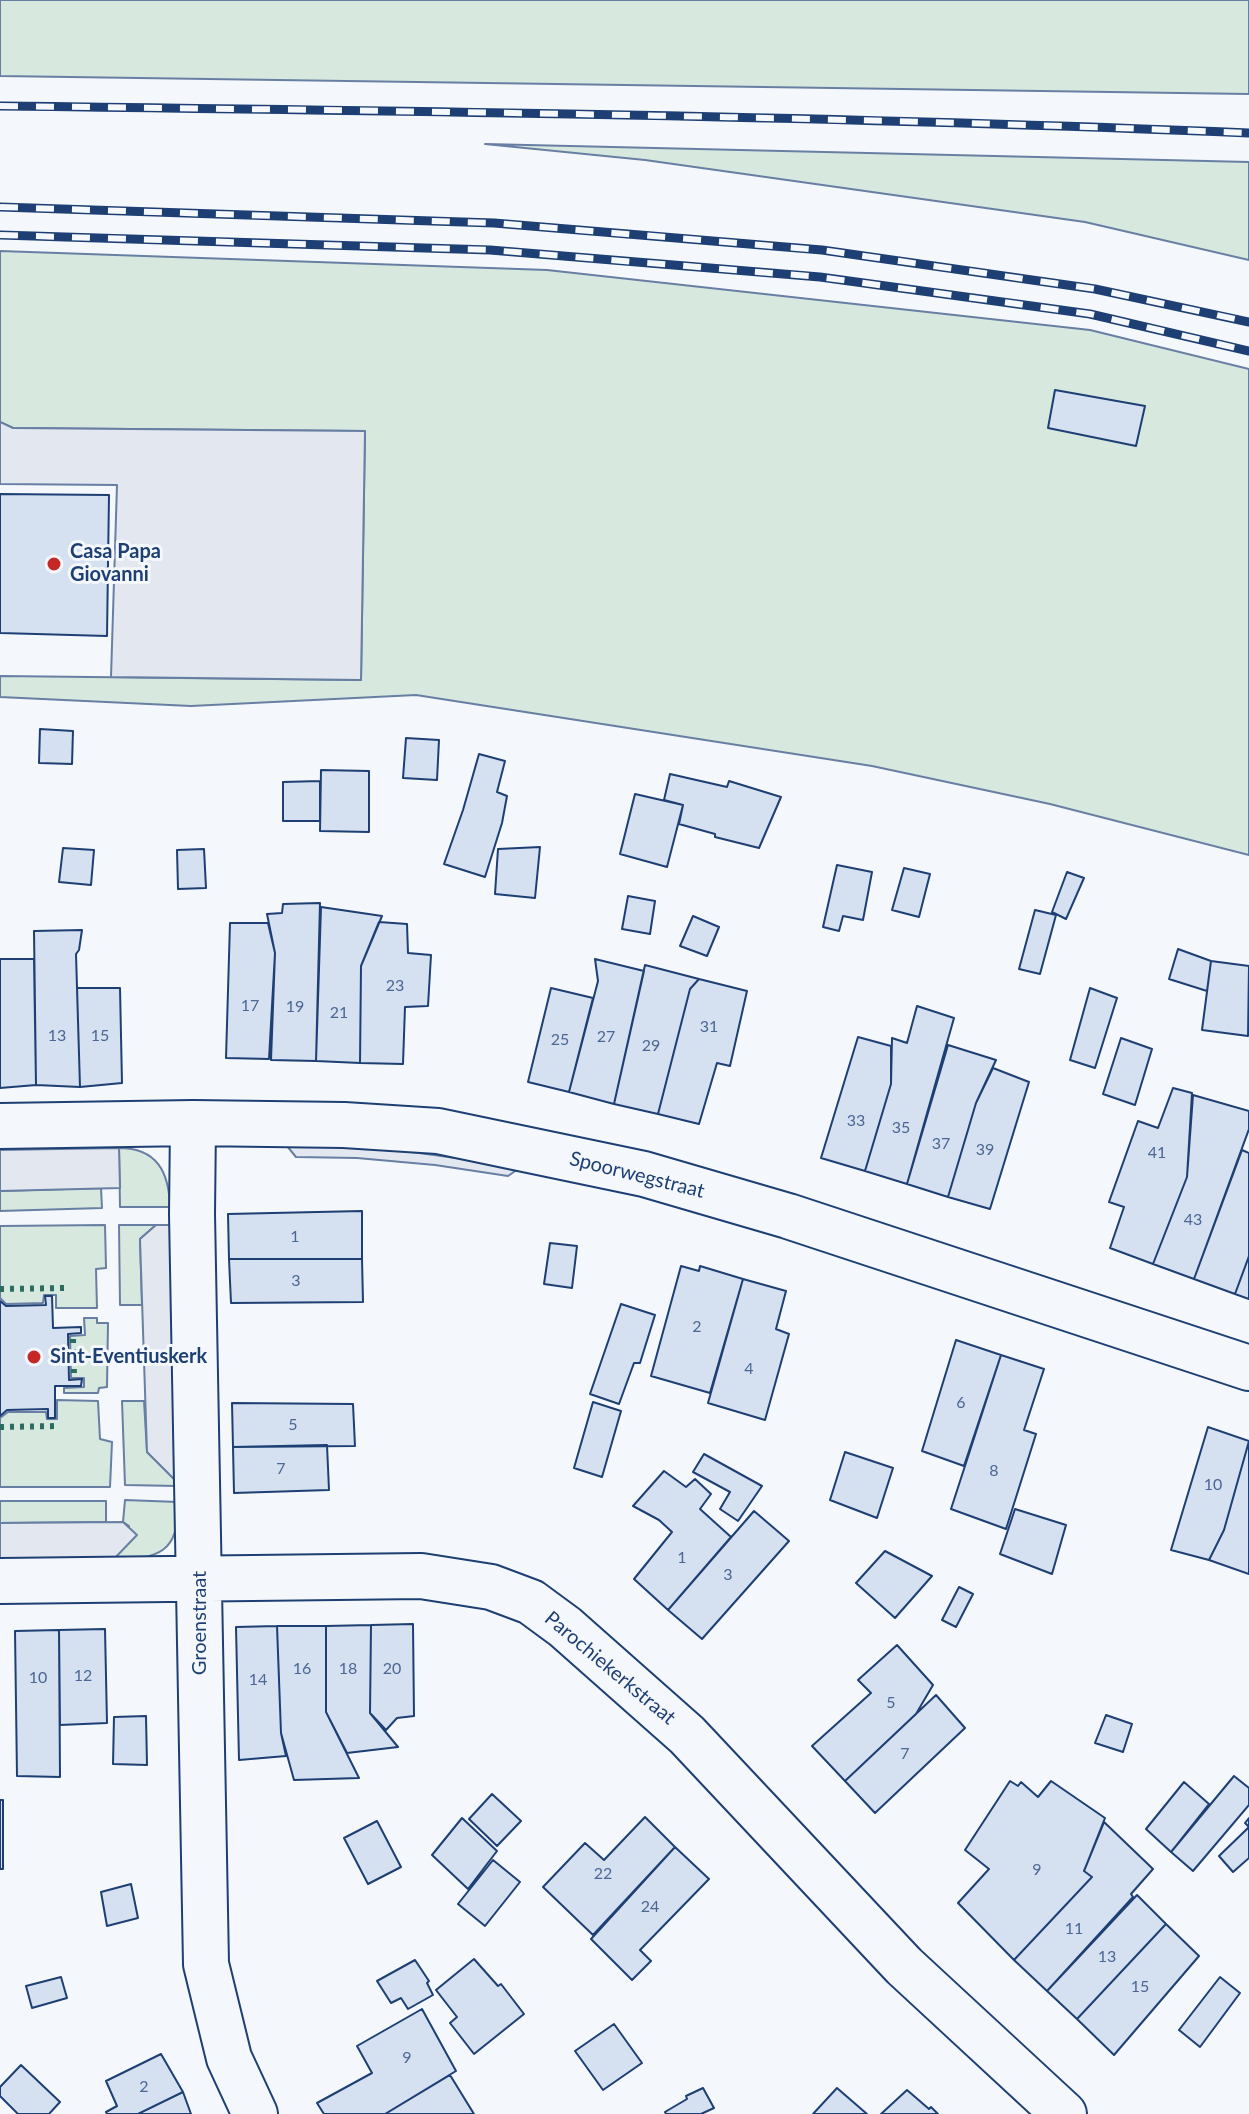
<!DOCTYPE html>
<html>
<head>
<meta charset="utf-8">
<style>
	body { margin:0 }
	canvas { display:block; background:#f4f7fb }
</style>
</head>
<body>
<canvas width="1249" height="2114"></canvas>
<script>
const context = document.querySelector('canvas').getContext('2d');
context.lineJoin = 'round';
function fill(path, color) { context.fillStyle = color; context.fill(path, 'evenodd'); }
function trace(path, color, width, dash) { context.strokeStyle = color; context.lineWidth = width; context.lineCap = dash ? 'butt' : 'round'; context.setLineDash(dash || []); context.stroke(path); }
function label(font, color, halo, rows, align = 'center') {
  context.font = font + ' Lato,sans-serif'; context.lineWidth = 6; context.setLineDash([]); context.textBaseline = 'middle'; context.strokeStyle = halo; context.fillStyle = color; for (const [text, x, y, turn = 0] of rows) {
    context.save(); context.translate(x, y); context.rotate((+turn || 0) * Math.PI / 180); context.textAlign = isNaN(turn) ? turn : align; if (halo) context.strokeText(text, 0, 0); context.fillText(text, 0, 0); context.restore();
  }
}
const green = new Path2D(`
	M0 0H1249V94L0 76Z
	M485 144 1249 162V260L1085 222 645 160Z
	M0 251 547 270 1090 330 1249 369V855L1050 804 872 766 416 695 191 706 0 697V676L361 680 365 431 13 428 0 422Z
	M119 1148C157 1148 169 1172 170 1207H120Z
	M101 1188 102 1208 0 1211V1191Z
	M105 1225 106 1268 96 1269 97 1308H56V1295H44L43 1303 6 1304 0 1298V1226Z
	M119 1225H156L140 1239 142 1305H120Z
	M84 1318H97V1323H108L107 1387 99 1388 98 1393H64V1388L84 1387V1378H71L70 1336 85 1335Z
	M57 1400 98 1401 100 1439 112 1442 110 1487H0V1418L8 1412H46L47 1419H57Z
	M122 1401H144L147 1452 177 1482V1486L125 1485Z
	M125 1500 178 1502C179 1556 157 1557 111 1562L129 1526 123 1522Z
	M0 1501H106V1522L0 1523Z`);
fill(green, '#d7e8df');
trace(green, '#687fa3', 2);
const parking = new Path2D(`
	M0 422 13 428 365 431 361 680 111 677 117 485 0 484Z
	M287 1146H347L412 1152 521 1167 508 1176 435 1165 357 1158 296 1157Z
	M119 1148 120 1188 0 1191V1150Z
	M156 1225H171L177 1482 147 1452 140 1239Z
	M123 1522 137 1535 111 1562H0V1523Z`);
fill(parking, '#e3e8f0');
trace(parking, '#687fa3', 2);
const building = new Path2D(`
	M1055 390 1145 406 1136 446 1048 428Z
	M0 494 109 495 107 636 0 633Z
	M40 729 73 731 72 764 39 763Z
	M406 738 439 740 437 780 403 778Z
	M479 754 505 761 497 792 507 796 502 823 485 877 444 864 463 810Z
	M321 770 369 771V832L320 831Z
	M670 774 727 787 729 781 781 797 759 848 715 837V834L679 824 683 805 664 800Z
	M320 781V821H283V782Z
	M635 794 683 805 667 867 620 854Z
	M540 847 535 898 495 894 498 849Z
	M63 848 94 850 91 885 59 882Z
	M204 849 206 888 178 889 177 850Z
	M837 865 872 872 863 920 843 916 839 931 823 927Z
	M904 868 930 874 919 917 892 910Z
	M1067 872 1084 878 1066 919 1052 912Z
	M628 896 655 901 650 934 622 929Z
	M320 903 316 1061 271 1060 275 953 267 914 282 913 283 904Z
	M321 907 382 916 361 966 360 1063 316 1061Z
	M1035 910 1056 915 1040 974 1019 969Z
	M693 916 719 927 707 956 680 946Z
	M379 922 407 924 408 953 431 955 428 1006 405 1007 403 1064 360 1063 361 966Z
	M230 923H268L275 953 269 1059 226 1058Z
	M82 930 79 950 76 954 80 1087 36 1085 34 931Z
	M1178 949 1211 961 1207 991 1169 979Z
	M0 959H34L36 1085 0 1088Z
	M595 959 644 971 614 1104 569 1092 598 981Z
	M1211 961 1249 966 1248 1036 1202 1030Z
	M645 965 699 979 690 989 658 1114 614 1104Z
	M699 979 747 991 730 1066 717 1063 699 1124 658 1114 690 989Z
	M77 988H120L122 1083 80 1087Z
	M551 988 593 998 569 1092 528 1082Z
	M1090 988 1117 998 1095 1068 1070 1060Z
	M917 1006 954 1018 907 1184 865 1171 891 1084 892 1038 907 1043Z
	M858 1037 891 1046V1084L865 1171 821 1158Z
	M1121 1038 1152 1049 1135 1105 1103 1094Z
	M948 1045 996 1060 976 1103 948 1197 907 1184Z
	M993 1068 1029 1082 990 1209 948 1197 976 1103Z
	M1173 1088 1192 1093 1187 1177 1153 1264 1110 1248 1124 1207 1109 1202 1138 1121 1158 1128Z
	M1193 1095 1249 1111V1129L1194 1279 1153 1264 1187 1177Z
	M1242 1150 1249 1153V1256L1235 1294 1194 1279Z
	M362 1211V1259H229L228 1214Z
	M550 1243 577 1246 572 1288 544 1284Z
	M1249 1256V1299L1235 1294Z
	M229 1259H362L363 1302 231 1303Z
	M681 1266 699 1271 700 1266 743 1279 710 1393 651 1376Z
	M743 1279 786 1291 776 1329 789 1334 765 1420 708 1403Z
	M45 1296H52L53 1328 81 1327V1333L68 1334 69 1380 82 1379 81 1386H55V1418H48V1409L7 1410 0 1416V1301L6 1306 46 1305Z
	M621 1304 655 1315 640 1363H634L619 1404 590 1394Z
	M956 1340 1001 1355 964 1466 922 1451Z
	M1001 1355 1044 1369 1024 1430 1036 1434 1006 1529 951 1509Z
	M593 1402 621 1411 602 1477 574 1468Z
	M232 1403 353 1404 355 1446 233 1447Z
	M1208 1427 1249 1441 1224 1530 1209 1560 1171 1550Z
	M1249 1441V1574L1209 1560 1224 1530Z
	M327 1445 329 1490 234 1493 233 1447Z
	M845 1452 893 1468 877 1518 830 1500Z
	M704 1454 762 1486 738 1521 720 1509 730 1492 693 1472Z
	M664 1471 686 1487 695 1479 711 1494 700 1509 731 1537 668 1610 634 1579 672 1532 659 1520 633 1506Z
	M1015 1509 1066 1525 1052 1574 1000 1554Z
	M754 1511 789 1541 702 1639 668 1610Z
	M885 1551 932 1576 895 1618 856 1583Z
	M959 1587 973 1594 956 1627 942 1620Z
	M413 1624 414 1716 397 1718 386 1730 370 1713 371 1625Z
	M371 1625 370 1713 398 1747 347 1753 326 1712V1626Z
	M277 1626H326V1712L359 1778 294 1780 281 1733Z
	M277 1626 281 1733 286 1756 239 1760 236 1627Z
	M105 1629 107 1723 60 1725 59 1630Z
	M59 1630 60 1777 17 1776 15 1631Z
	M897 1645 933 1685 916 1714 845 1781 812 1746 871 1693 858 1680Z
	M936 1695 965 1728 875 1813 845 1781Z
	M1106 1715 1132 1724 1123 1752 1095 1743Z
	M146 1716 147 1765 113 1764 114 1717Z
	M1234 1776 1249 1788V1805L1193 1871 1171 1852Z
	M1010 1781 1018 1786 1021 1782 1038 1797 1051 1781 1105 1818 1084 1871 1092 1877 1014 1960 958 1903 989 1869 965 1850Z
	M1184 1782 1209 1804 1171 1852 1146 1829Z
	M492 1794 521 1821 497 1846 469 1819Z
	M0 1800H3V1869H0Z
	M645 1817 675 1847 593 1935 543 1887 585 1843 604 1860Z
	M462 1818 497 1851 468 1889 432 1855Z
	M1249 1818V1858L1233 1872 1219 1856 1249 1827 1245 1823Z
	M377 1821 401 1867 368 1884 344 1838Z
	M1104 1822 1153 1869 1131 1894 1133 1897 1047 1991 1014 1960 1092 1877 1084 1871Z
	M675 1847 709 1879 640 1950 651 1961 632 1980 591 1939Z
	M493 1860 520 1882 485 1926 458 1904Z
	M131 1884 138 1918 107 1926 101 1892Z
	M1137 1895 1166 1924 1077 2019 1047 1991Z
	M1166 1924 1199 1956 1114 2055 1077 2019Z
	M474 1959 498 1986 501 1984 524 2014 474 2054 450 2023 457 2017 436 1990Z
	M415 1960 429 1981 427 1983 433 1995 408 2009 401 1998 391 2003 377 1981Z
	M61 1977 67 1998 32 2008 26 1986Z
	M1220 1977 1240 1993 1200 2047 1179 2030Z
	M422 2009 456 2071 385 2114H324L317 2103 372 2073 357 2046Z
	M614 2024 642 2063 603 2090 575 2051Z
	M161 2054 183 2092 138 2114H107L106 2112 117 2106 106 2081Z
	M21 2065 60 2102 49 2114H18L0 2096V2087Z
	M450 2075 474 2114H385Z
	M703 2088 714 2108 701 2114H666L665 2112 687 2099 686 2096Z
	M837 2088 867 2114H813Z
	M907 2090 929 2109 931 2107 938 2114H881Z
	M183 2092 191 2114H138Z`);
fill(building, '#d5e0f0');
trace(building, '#1d3f73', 2);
const minor = new Path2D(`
	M193 1123 192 1214 206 1964 229 2058 255 2114
	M0 1126 193 1123 344 1125 438 1131 644 1174 788 1216 1249 1368
	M0 1581 421 1576 491 1587 531 1602 565 1627 687 1735 904 1966 1064 2114`);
trace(minor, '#1d3f73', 48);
trace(minor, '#f4f7fb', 44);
const rail = new Path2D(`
	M0 106C416 111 833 116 1249 133
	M0 207 494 223 822 250 1095 289 1249 322
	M0 235 490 250 820 277 1090 314 1249 351`);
trace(rail, '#1d3f73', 9);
trace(rail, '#f4f7fb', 6, [18]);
trace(new Path2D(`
	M0 1289 66 1288
	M73 1339 74 1375
	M0 1427 60 1426`), '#2c6c60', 6, [4, 6]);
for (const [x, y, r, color] of [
	[54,564,8,"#c62828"],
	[34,1357,8,"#c62828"]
]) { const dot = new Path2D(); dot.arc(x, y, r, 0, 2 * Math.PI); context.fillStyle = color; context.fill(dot); trace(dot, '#f4f7fb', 3); }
label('16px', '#4b6792', null, [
	["23",395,986],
	["17",250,1006],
	["19",295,1007],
	["21",339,1013],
	["31",709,1027],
	["13",57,1036],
	["15",100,1036],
	["27",606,1037],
	["25",560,1040],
	["29",651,1046],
	["33",856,1121],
	["35",901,1128],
	["37",941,1144],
	["39",985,1150],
	["41",1157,1153],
	["43",1193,1220],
	["1",295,1237],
	["3",296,1281],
	["2",697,1327],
	["4",749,1369],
	["6",961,1403],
	["5",293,1425],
	["7",281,1469],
	["8",994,1471],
	["10",1213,1485],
	["1",682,1558],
	["3",728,1575],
	["16",302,1669],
	["18",348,1669],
	["20",392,1669],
	["12",83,1676],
	["10",38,1678],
	["14",258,1680],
	["5",891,1703],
	["7",905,1754],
	["9",1037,1870],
	["22",603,1874],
	["24",650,1907],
	["11",1074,1929],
	["13",1107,1957],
	["15",1140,1987],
	["9",407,2058],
	["2",144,2087]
]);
label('bold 20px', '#1d3f73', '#f4f7fb', [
	["Casa Papa",70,552],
	["Giovanni",70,575],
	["Sint-Eventiuskerk",50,1357]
], 'left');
label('20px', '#1d3f73', '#f4f7fb', [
	["Spoorwegstraat",637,1175,14],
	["Groenstraat",200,1623,-90],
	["Parochiekerkstraat",610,1668,40]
]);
</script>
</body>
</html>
